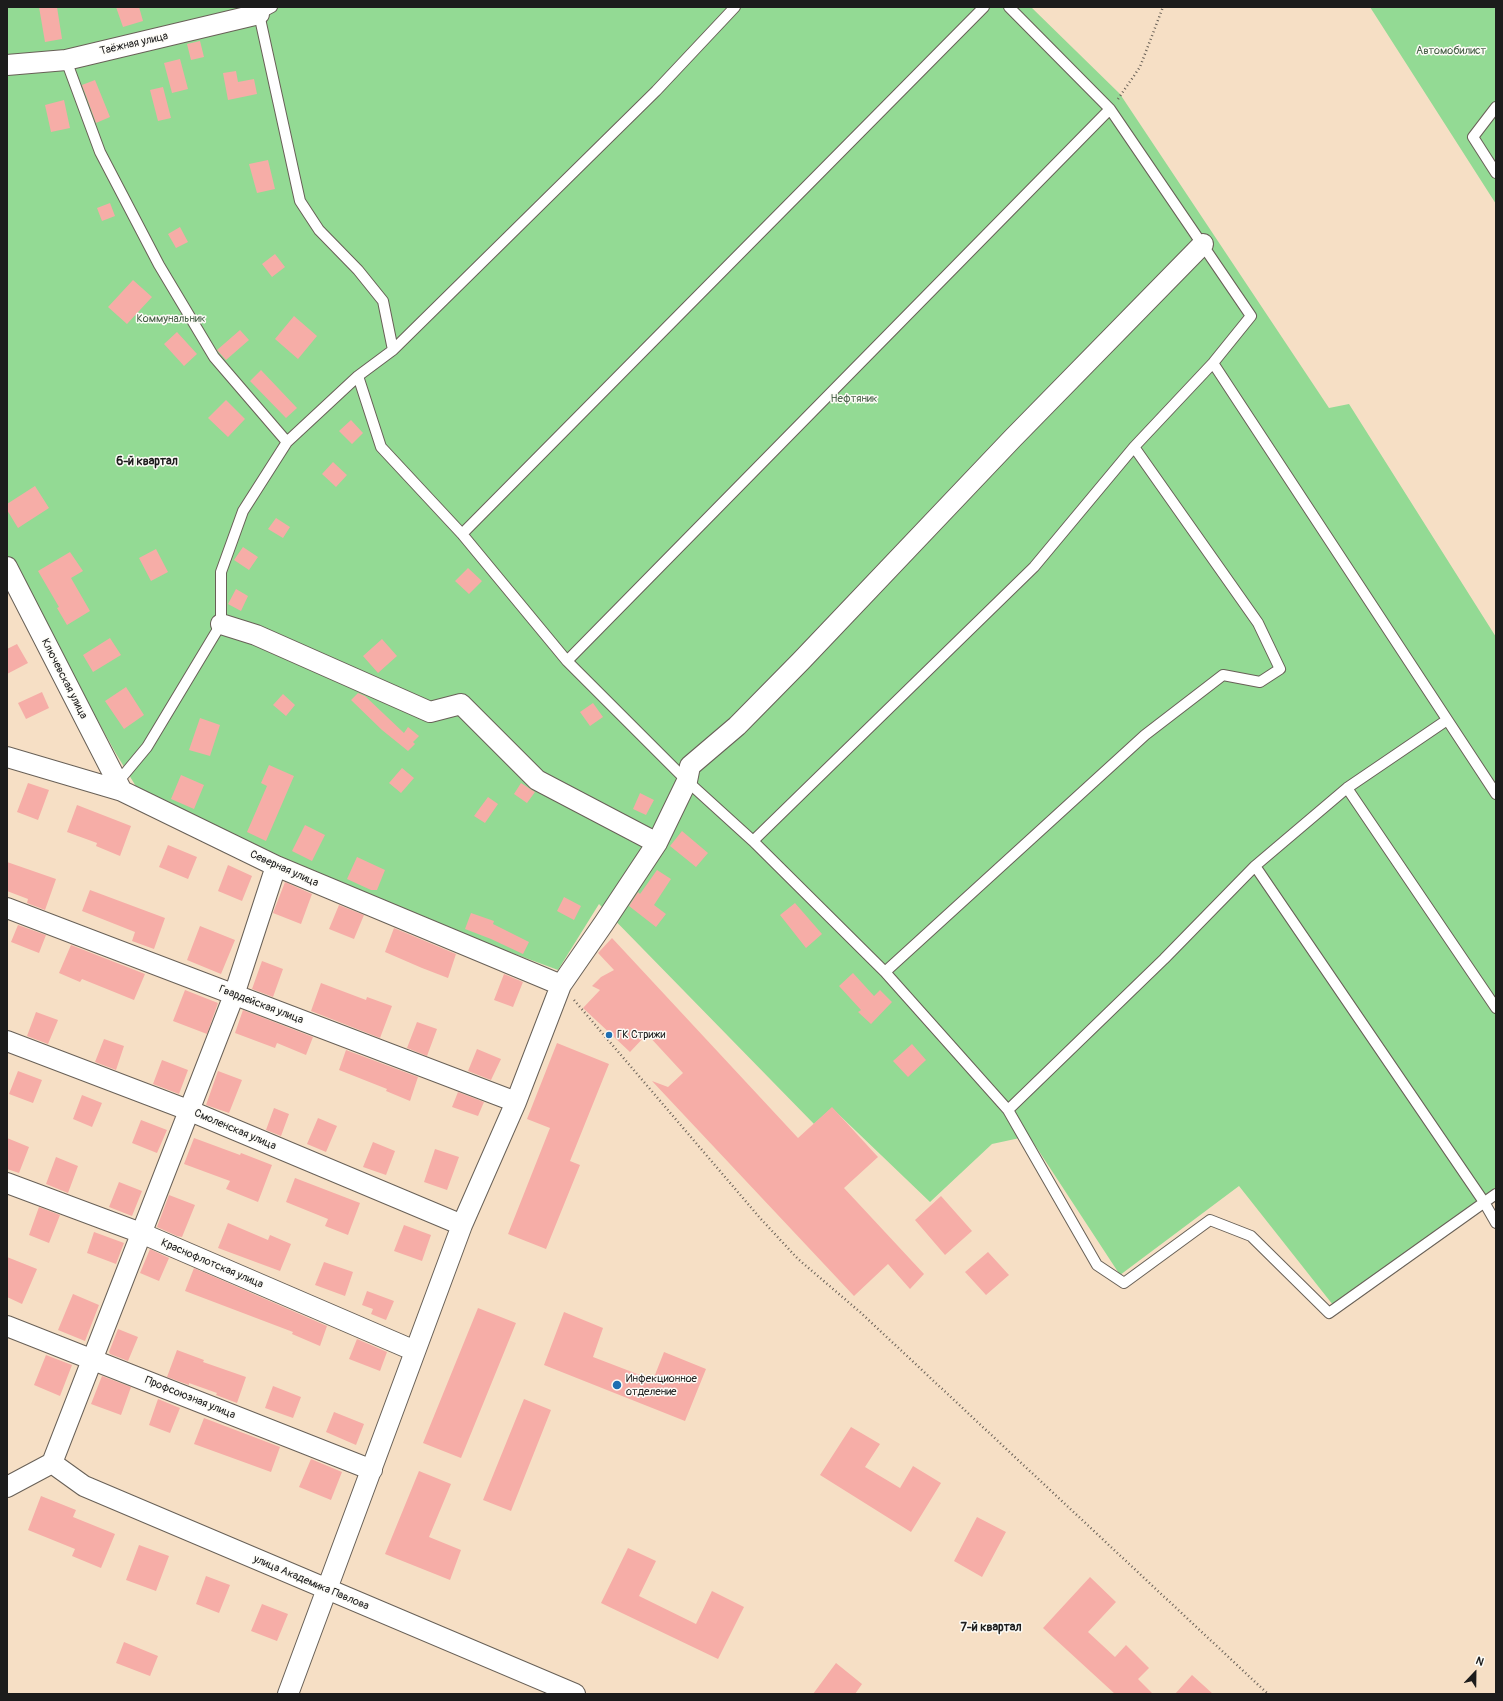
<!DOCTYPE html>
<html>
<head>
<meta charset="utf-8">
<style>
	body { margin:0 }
	#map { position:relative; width:1503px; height:1701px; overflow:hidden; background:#f6dfc5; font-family:Pangolin,sans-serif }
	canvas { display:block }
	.frame { position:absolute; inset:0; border:8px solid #1c1c1c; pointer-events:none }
	.north { position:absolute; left:1455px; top:1653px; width:40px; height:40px; -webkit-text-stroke:3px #fdfcf7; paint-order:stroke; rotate:22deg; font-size:11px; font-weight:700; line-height:16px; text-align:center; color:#1c1c1c }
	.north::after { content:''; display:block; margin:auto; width:14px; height:18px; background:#1c1c1c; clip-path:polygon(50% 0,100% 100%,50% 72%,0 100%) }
</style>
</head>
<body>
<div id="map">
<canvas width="1503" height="1701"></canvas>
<div class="frame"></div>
<div class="north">N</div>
</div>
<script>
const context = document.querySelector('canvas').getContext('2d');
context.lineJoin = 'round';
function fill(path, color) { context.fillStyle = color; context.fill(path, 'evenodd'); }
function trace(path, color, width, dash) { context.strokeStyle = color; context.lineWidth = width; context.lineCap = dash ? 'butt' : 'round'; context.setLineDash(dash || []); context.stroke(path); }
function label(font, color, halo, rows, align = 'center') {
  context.font = font + ' Pangolin,sans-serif'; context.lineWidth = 3; context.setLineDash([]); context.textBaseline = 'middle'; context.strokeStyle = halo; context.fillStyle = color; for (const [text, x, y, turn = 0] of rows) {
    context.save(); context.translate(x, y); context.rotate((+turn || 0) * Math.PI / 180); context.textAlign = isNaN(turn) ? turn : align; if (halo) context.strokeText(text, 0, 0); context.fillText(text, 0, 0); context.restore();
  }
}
fill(new Path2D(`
	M7 7H1031L1120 94 1329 408 1349 404 1496 637V1187L1333 1305 1239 1186 1120 1275 1029 1136 992 1144 930 1202 832 1108 814 1124 599 904 558 970 385 906 140 793 115 752 7 555Z
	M1370 7H1496V204Z`), '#93da94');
fill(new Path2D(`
	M39 7H57L62 39 45 42Z
	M116 7H139L143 21 123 27Z
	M200 41 204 57 191 60 187 44Z
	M180 59 188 89 172 93 164 63Z
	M236 71 238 82 254 79 257 94 228 100 223 73Z
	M95 80 110 117 96 123 82 85Z
	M163 87 171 118 158 121 150 90Z
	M64 100 70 128 51 132 45 105Z
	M268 160 275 189 257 193 249 164Z
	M110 203 115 216 102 221 97 208Z
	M180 227 188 242 176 248 168 234Z
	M275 254 285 267 272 277 262 264Z
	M133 280 152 297 127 324 108 307Z
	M294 316 317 336 298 359 275 339Z
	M240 330 249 340 226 360 217 350Z
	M177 332 197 354 184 366 164 344Z
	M261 370 297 408 286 418 250 381Z
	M226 400 245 419 228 437 208 418Z
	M351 420 363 433 352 444 339 431Z
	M333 462 347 475 336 487 322 474Z
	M35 486 49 508 18 528 7 510V504Z
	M276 518 290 527 283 538 268 529Z
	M243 547 258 557 249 570 234 560Z
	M156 549 168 572 151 581 139 558Z
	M70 552 83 571 71 578 90 611 67 625 57 608 59 607 38 571Z
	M468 568 482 581 469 594 455 581Z
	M236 589 248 596 241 611 228 604Z
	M110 638 121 655 93 672 83 655Z
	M382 639 397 656 378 673 363 656Z
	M17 644 28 663 7 674V649Z
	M126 687 144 715 124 729 105 701Z
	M42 692 49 708 26 719 18 703Z
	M358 693 365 696 404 733 408 727 419 736 413 742 415 744 408 751 382 730 351 700Z
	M283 694 295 705 286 716 273 705Z
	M593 703 603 717 590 726 580 712Z
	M200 718 220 725 210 756 189 750Z
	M269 765 294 776 266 841 247 832 267 786 261 783Z
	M402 768 414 778 401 793 389 783Z
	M181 775 204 785 194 809 171 799Z
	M28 783 49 790 38 820 17 812Z
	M521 783 535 792 527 803 514 794Z
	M640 793 654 800 646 815 633 809Z
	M488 797 498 804 485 823 474 816Z
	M77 805 131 826 120 856 96 846 97 843 67 832Z
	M305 825 325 835 312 861 292 851Z
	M682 831 708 853 696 867 670 846Z
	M168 845 197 857 188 879 159 867Z
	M357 857 385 870 377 890H371L347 879Z
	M7 862 56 879 45 910 27 903 28 899 7 891Z
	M228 865 252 876 242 901 218 891Z
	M657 870 671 879 654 905 666 914 656 927 629 906 638 892 640 894Z
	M285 882 312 894 301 924 273 913Z
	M90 890 165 918 154 949 132 941 135 932 82 911Z
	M564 897 581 906 574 920 557 911Z
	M795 903 822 934 806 948 780 915Z
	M339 905 364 915 354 939 329 929Z
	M471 913 494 921 493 924 529 942 523 954 491 939 465 929Z
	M18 925 46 935 39 953 11 942Z
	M200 926 235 940 221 974 187 960Z
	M394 928 456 954 448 978 422 968 385 952Z
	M612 938 798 1138 832 1107 878 1157 844 1188 924 1274 910 1289 888 1264 854 1296 652 1081 668 1087 683 1073 647 1034 630 1052 583 1008 600 990 592 986 601 977 614 970 598 953Z
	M71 945 145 974 134 1000 82 979 80 982 59 973Z
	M262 961 283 969 273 997 252 989Z
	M853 973 874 996 880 990 892 1002 871 1024 858 1012 861 1010 839 986Z
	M504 974 523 982 513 1007 494 1000Z
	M321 983 366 1000 367 997 392 1006 380 1038 311 1011Z
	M185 990 218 1003 207 1034 173 1021Z
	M243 1010 313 1037 306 1055 277 1043 275 1048 235 1033Z
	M36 1012 58 1020 48 1044 27 1036Z
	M417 1022 437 1029 427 1056 407 1048Z
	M104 1039 124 1046 116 1070 95 1062Z
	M557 1043 609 1064 570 1161 580 1165 546 1249 508 1234 550 1128 527 1119Z
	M912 1044 926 1060 908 1077 893 1061Z
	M477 1049 501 1059 491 1080 468 1071Z
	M346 1050 418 1077 410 1101 386 1091 387 1089 339 1070Z
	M162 1060 188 1070 179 1094 153 1084Z
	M18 1071 42 1080 33 1103 9 1094Z
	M218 1071 242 1080 229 1113 206 1105Z
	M458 1092 484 1102 478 1116 452 1107Z
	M82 1095 102 1103 92 1127 73 1119Z
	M274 1108 289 1114 281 1136 266 1130Z
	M318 1118 337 1126 326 1152 307 1144Z
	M141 1120 167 1130 157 1153 132 1143Z
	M7 1138 29 1147 19 1173 7 1169Z
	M194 1138 240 1155 241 1153 272 1165 258 1202 226 1189 230 1181 184 1164Z
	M373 1142 395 1151 386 1175 363 1167Z
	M435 1149 459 1157 447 1190 424 1182Z
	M56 1157 78 1166 68 1193 46 1184Z
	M295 1178 360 1203 348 1235 325 1226 328 1219 286 1202Z
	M119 1182 142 1191 132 1216 109 1207Z
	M169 1195 195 1205 182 1237 177 1236 157 1227Z
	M941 1196 972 1231 945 1255 915 1220Z
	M39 1207 60 1215 49 1243 29 1235Z
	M228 1223 268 1240 270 1235 291 1244 280 1271 218 1248Z
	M404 1225 431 1235 422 1261 394 1251Z
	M94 1232 124 1243 116 1264 87 1253Z
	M150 1249 169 1258 159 1281 140 1273Z
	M988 1252 1009 1275 986 1295 965 1272Z
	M7 1257 37 1269 22 1304 7 1297Z
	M324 1262 353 1272 345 1296 315 1285Z
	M194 1268 327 1326 320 1346 292 1334 293 1332 185 1291Z
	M367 1291 394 1301 386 1320 371 1314 373 1309 362 1305Z
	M73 1294 99 1305 85 1341 58 1330Z
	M478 1308 516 1323 461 1458 423 1443Z
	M564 1312 603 1328 593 1357 653 1380 664 1352 706 1369 685 1421 544 1365Z
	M118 1329 138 1337 128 1361 110 1354 109 1352Z
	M357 1339 387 1352 380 1371 349 1359Z
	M177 1350 204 1360 203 1362 246 1377 237 1403 216 1395 217 1393 189 1383V1385L167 1377Z
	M46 1355 72 1365 60 1396 34 1385Z
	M102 1376 131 1387 121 1415 91 1404Z
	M273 1386 301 1397 293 1418 265 1408Z
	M158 1399 180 1408 170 1433 149 1425Z
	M524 1399 551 1410 511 1511 483 1500Z
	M334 1412 364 1424 356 1445 326 1432Z
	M204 1418 280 1447 271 1472 194 1444Z
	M851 1427 880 1444 865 1467 900 1488 913 1466 941 1483 911 1532 820 1475Z
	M311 1459 342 1472 331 1500 299 1487Z
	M419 1471 451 1484 429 1537 461 1550 450 1580 385 1554Z
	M41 1496 76 1510 73 1517 115 1534 101 1568 72 1556 75 1549 28 1530Z
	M977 1517 1006 1532 982 1577 954 1561Z
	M139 1545 169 1556 156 1591 126 1580Z
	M628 1548 656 1561 639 1596 696 1624 712 1591 744 1607 718 1659 601 1603Z
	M206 1576 230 1585 219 1613 196 1604Z
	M1090 1577 1116 1602 1088 1632 1115 1657 1126 1645 1149 1668 1138 1679 1153 1694H1115L1043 1628Z
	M262 1604 288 1614 277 1641 251 1631Z
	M124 1642 158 1656 150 1676 116 1663Z
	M836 1663 862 1684 855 1694H813Z
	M1192 1675 1213 1694H1175Z`), '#f6ada7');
const lane = new Path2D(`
	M272 7 259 14 300 201 319 230 358 270 383 301 393 350
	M66 60 100 152 159 265 214 357 287 442
	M1496 107 1473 137 1496 173
	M1213 363 1496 794
	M358 376 381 447 462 534 567 661 687 781 753 841 885 972 1008 1110 1097 1265 1124 1283 1210 1220 1251 1236 1329 1313 1496 1194
	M462 534 984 7
	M567 661 1110 109
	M117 783 147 747 221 624V572L243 511 287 442 358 376 393 350 656 91 735 7
	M1347 788 1496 1008
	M753 841 1034 567 1134 447 1213 363 1251 316 1110 109 1009 7
	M1255 866 1484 1202 1496 1223
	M885 972 1145 735 1223 675 1260 682 1280 669 1258 623 1134 447
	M1008 1110 1164 959 1255 866 1347 788 1447 720`);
const street = new Path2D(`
	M7 65 66 60 259 14
	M7 567 122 791
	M221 624 256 635 430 712 461 704 537 780 657 843
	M7 757 122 791 276 866 561 985
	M7 908 516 1102
	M7 1041 188 1110 462 1225
	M7 1183 141 1233 415 1351
	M7 1326 372 1470
	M52 1463 234 995 276 866
	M52 1463 84 1486 575 1694
	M7 1487 52 1463
	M288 1694 462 1225 516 1102 561 985 604 923 657 843 687 781 690 766 737 726 801 661 1013 438 1203 244`);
trace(lane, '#686057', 12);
trace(street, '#686057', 22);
trace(new Path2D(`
	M1118 99 1140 67 1163 7
	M574 1000 760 1218 798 1259 860 1312 1268 1694`), '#686057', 2.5, [1, 3]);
trace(lane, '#fff', 10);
trace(street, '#fff', 20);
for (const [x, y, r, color] of [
	[609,1035,4,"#1f6fb2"],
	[617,1385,5,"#1f6fb2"]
]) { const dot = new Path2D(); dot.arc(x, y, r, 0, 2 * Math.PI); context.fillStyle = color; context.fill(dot); trace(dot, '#fdfcf7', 1.5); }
label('11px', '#1c1c1c', '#fdfcf7', [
	["Таёжная улица",134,44,-13],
	["Ключевская улица",64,679,63],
	["Северная улица",284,869,24],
	["Гвардейская улица",261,1005,21],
	["Смоленская улица",235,1130,23],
	["Краснофлотская улица",212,1264,23],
	["Профсоюзная улица",190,1398,22],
	["улица Академика Павлова",311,1583,23]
]);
label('11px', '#465e46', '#fdfcf7', [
	["Автомобилист",1451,51],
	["Коммунальник",171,319],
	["Нефтяник",854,399]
]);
label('11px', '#1c1c1c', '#fdfcf7', [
	["ГК Стрижи",617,1035],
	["Инфекционное",626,1379],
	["отделение",626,1392]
], 'left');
label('bold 12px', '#1c1c1c', '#fdfcf7', [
	["6-й квартал",147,462],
	["7-й квартал",991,1628]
]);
</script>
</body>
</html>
